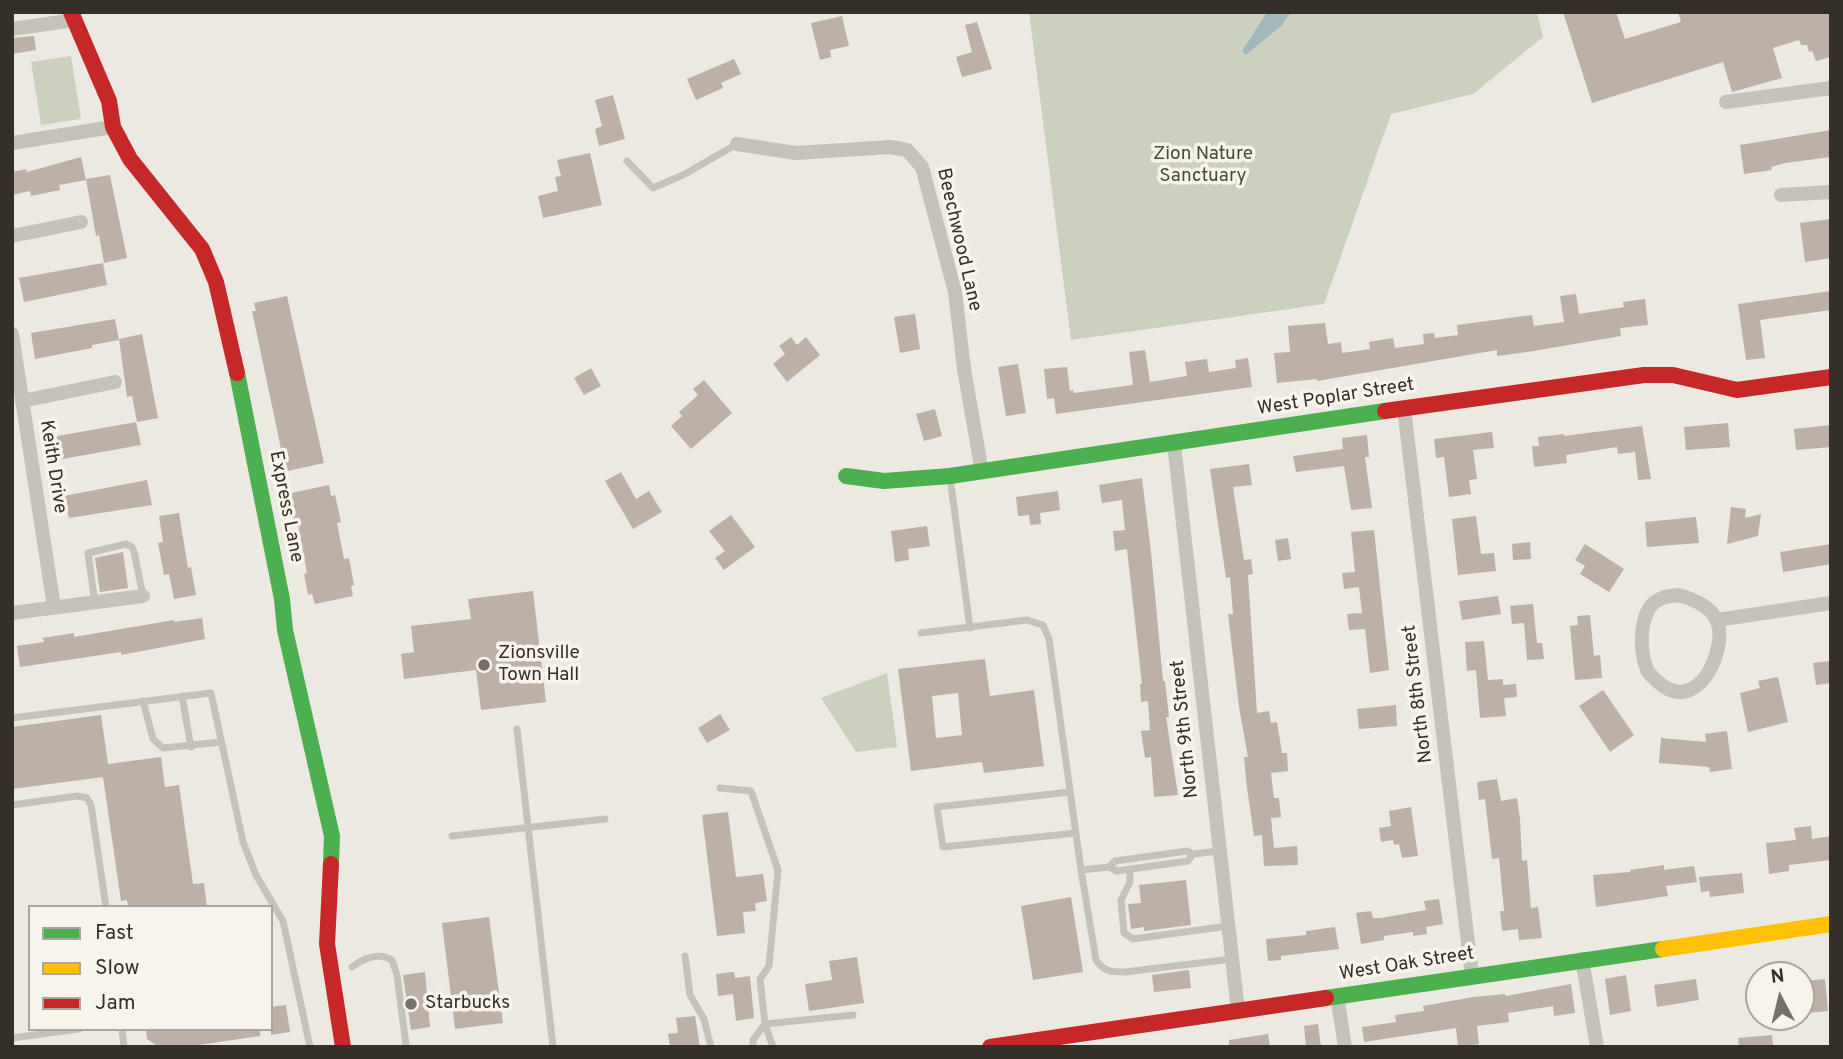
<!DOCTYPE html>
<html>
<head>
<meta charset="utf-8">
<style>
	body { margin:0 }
	#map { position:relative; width:1843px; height:1059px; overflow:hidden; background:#ece9e2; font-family:Overpass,sans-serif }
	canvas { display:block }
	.frame { position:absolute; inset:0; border:14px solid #352f2a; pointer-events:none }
	.legend { position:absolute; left:28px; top:905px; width:245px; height:126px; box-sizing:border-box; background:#f8f3eb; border:2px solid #aaa59e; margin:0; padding:9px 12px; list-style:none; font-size:21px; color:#352f2a }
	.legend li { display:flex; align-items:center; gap:14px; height:35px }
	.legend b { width:35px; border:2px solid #aaa59e }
	.north { position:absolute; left:1745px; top:961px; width:70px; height:70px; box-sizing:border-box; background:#f8f3eb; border:2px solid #aaa59e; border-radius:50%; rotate:353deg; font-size:19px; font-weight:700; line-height:28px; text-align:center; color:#352f2a }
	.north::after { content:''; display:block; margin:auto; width:24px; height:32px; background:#75706a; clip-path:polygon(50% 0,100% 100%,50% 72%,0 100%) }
</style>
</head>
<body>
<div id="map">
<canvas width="1843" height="1059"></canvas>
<div class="frame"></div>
<ul class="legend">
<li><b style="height:9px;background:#4caf50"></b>Fast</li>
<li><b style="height:9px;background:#ffc107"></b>Slow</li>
<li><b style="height:9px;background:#c62828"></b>Jam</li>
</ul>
<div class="north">N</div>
</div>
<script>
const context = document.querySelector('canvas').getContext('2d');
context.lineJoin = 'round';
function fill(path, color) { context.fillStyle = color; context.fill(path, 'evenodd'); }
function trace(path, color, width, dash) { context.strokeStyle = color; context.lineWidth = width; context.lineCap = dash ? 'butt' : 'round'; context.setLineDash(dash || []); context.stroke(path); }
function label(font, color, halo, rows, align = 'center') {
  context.font = font + ' Overpass,sans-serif'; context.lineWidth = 7; context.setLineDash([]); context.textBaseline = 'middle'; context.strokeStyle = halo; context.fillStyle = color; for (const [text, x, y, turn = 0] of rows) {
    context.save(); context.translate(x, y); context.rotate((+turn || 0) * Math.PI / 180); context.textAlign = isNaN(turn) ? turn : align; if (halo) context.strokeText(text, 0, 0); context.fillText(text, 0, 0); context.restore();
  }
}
fill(new Path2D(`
	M1029 12H1537L1543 37 1473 94 1391 114 1324 304 1071 340Z
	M71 56 81 119 41 125 31 62Z
	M887 673 897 747 856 752 821 698Z`), '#cbd1be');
fill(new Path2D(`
	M1267 12H1291L1282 25 1246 55 1242 51Z`), '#a1b7ba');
fill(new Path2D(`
	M1563 12H1616L1625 39 1681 22 1678 12H1831V57L1816 61 1812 51 1809 52 1807 45H1801L1799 40 1773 48 1782 78 1732 92 1723 62 1592 103Z
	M842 16 849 46 830 50 831 57 820 60 811 23Z
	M977 22 992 69 962 77 956 57 972 52 965 25Z
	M34 36 36 50 12 54V38Z
	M734 59 741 74 721 83 723 88 696 100 687 79Z
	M613 95 625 139 599 146 595 129 602 126 595 100Z
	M1831 130V157L1785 163 1771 167 1772 170 1744 174 1740 145Z
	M590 153 602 205 543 218 538 196 558 191 555 177 561 176 557 160Z
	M81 157 86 180 59 185 60 190 31 196 30 191 12 195V172L26 169 27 172Z
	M110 175 127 258 104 263 99 235 96 236 86 179Z
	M1831 219V258L1805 262 1800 223Z
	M103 263 107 285 24 302 19 278Z
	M1831 291V310L1760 320 1765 358 1746 360 1738 304Z
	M1576 294 1579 314 1624 307 1623 302 1645 299 1648 325 1620 328 1621 336 1527 352 1497 356V350L1317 381V379L1277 383 1274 353 1290 352 1288 326 1325 323 1328 344 1341 342 1342 353 1370 349 1369 342 1393 338 1395 348 1424 344 1423 334 1434 333 1435 338 1458 335 1457 325 1532 315 1534 326 1564 322 1560 296Z
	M287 296 324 463 288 471 286 463H284L252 311H256L254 303Z
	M915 314 920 349 900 353 894 317Z
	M115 319 119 340 92 345V348L35 359 31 333Z
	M142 334 158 418 137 422 132 396 127 397 119 339Z
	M791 337 797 345 806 337 820 355 787 382 773 364 785 354 779 346Z
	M1145 350 1150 382 1187 376 1185 362 1207 359 1209 372 1236 368 1235 360 1248 358 1252 387 1056 414 1054 398 1047 399 1044 369 1067 367 1070 391 1073 390 1074 393 1133 385 1129 352Z
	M1018 364 1026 413 1006 416 998 367Z
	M591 368 601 386 584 395 574 378Z
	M704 380 732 413 691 449 671 426 682 416 679 412 698 395 693 389Z
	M935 409 942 436 924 441 916 414Z
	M136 422 141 445 57 460 52 437Z
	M1728 423 1730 447 1686 450 1684 427Z
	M1831 425V447L1796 450 1794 429Z
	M1642 426 1651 479 1638 480 1635 452 1618 454 1617 447 1566 455 1567 463 1534 467 1532 446H1539L1538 437 1564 434V436Z
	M1492 432 1494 448 1473 450 1477 479 1469 480 1471 494 1449 497 1444 457 1436 458 1434 439Z
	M1367 435 1369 457H1365L1372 508 1351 510 1344 466 1296 472 1293 456 1343 449 1342 438Z
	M1249 464 1252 485 1233 487 1244 560 1251 559 1253 574 1248 575 1257 713 1269 711 1271 723 1277 722 1282 753H1287L1288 771 1271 773 1274 798H1279L1281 817 1271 818 1274 848 1297 846 1298 865 1264 866 1262 835 1254 836 1247 788 1244 757H1248L1239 707 1228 614H1233L1230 577 1226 578 1210 469Z
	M621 472 636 499 649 491 662 512 633 529 605 481Z
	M1142 478 1151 552 1163 681H1165L1169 717H1166L1178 795 1154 797 1151 757 1145 758 1141 731 1150 730 1148 701 1141 702 1140 684H1142L1127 549 1115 551 1113 531 1125 530 1122 500 1102 503 1099 485Z
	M147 480 152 505 69 518 64 496Z
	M329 485 331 496 335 495 341 522 337 523 344 559 349 558 354 585 351 586 353 596 315 604 312 594 308 595 304 574 307 573 298 524 294 525 290 504H293L291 493Z
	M1058 491 1060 510 1040 513 1041 524 1030 525 1029 515 1018 516 1016 497Z
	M1731 507 1746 509 1745 518 1761 514 1758 536 1727 544Z
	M179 513 188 568 191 567 196 595 174 599 169 574 164 575 158 543 163 542 159 516Z
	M731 515 755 547 724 570 715 558 725 551 709 531Z
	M1476 516 1481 554 1494 553 1496 571 1458 575 1452 519Z
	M1696 517 1699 543 1647 547 1645 522Z
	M927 526 930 546 908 549 909 560 895 562 891 531Z
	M1374 530 1389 670 1370 673 1365 629 1349 630 1347 614 1362 613 1359 587 1344 589 1342 573 1355 572 1351 532Z
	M1288 538 1291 559 1278 561 1275 540Z
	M1530 542 1531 559 1513 560 1512 544Z
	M1585 544 1624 569 1609 592 1580 574 1585 566 1575 560Z
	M1831 544V564L1783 572 1780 552Z
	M123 552 128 588 100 592 95 558Z
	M533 591 546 702 481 710 476 670 404 679 401 654 414 652 411 626 471 619 468 599Z
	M1498 596 1501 614 1462 620 1459 601Z
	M1533 604 1537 643H1542L1544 659 1527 660 1524 623 1512 624 1510 606Z
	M1590 615 1594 656 1600 655 1602 678 1575 680 1570 626 1578 625 1577 616Z
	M202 618 205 639 121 655V652L20 667 17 646 44 642 43 638 74 633V637L174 620V622Z
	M1484 641 1488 680 1503 679V685L1516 684 1517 697 1504 698 1506 716 1480 718 1476 670 1467 671 1465 642Z
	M985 659 990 696 1034 690 1044 766 984 773 982 762 911 771 898 669ZM958 693 962 735 936 738 932 696Z
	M1831 661V683L1816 685 1813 663Z
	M1778 677 1788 722 1748 732 1740 693 1760 688 1758 681Z
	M1603 690 1634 735 1610 752 1579 706Z
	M1396 705 1397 726 1359 729 1357 709Z
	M720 714 730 730 707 743 698 728Z
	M101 715 108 764 161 757 165 787 179 785 193 884 204 883 207 907H128L127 900 121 901 103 777 12 789V727Z
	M1727 731 1732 769 1710 772 1709 767 1659 763 1661 738 1706 742 1705 734Z
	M1497 779 1501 801 1517 798 1520 819 1522 861 1527 860 1531 908 1538 907 1542 938 1519 940 1518 929 1502 931 1500 911H1504L1499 858 1492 859 1485 799 1479 800 1477 782Z
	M1411 807 1418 856 1402 858 1399 844 1394 845 1393 840 1381 842 1379 828 1391 826 1389 811Z
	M728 812 736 877 763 874 767 901 755 903 756 911 743 912 745 933 717 936 702 815Z
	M1811 826 1812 839 1831 836V860L1789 865V871L1769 874 1766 843 1796 840 1794 828Z
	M1664 865V870L1694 866 1697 882 1666 886 1668 896 1596 907 1593 875 1630 872V870Z
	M1742 873 1744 893 1710 897 1709 891 1701 892 1699 877Z
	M1186 880 1191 925 1144 931V927L1131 929 1128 904 1141 903 1139 885Z
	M1071 897 1083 972 1033 980 1021 906Z
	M1439 899 1443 924 1426 927 1427 934 1413 936V932L1384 936V940L1361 944 1356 913 1371 911 1373 918H1381L1426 910 1424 901Z
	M489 917 503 1023 455 1029 442 923Z
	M1335 927 1339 949 1281 956V960L1268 961 1266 939 1306 935V931Z
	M857 957 864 1003 809 1011 805 984 832 980 829 961Z
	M1189 970 1191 988 1154 992 1152 975Z
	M425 972 430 1027 411 1030 403 975Z
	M734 972 735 978 750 976 754 1018 736 1021 733 994 718 996 716 974Z
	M1626 975 1631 1011 1610 1015 1605 979Z
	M1696 979 1699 1000 1657 1007 1654 985Z
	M1825 979 1828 1011 1808 1013 1805 981Z
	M1571 984 1575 1013 1554 1016 1553 1006 1508 1013 1509 1022 1477 1026 1479 1044 1458 1047 1456 1028 1364 1042 1362 1027 1396 1022 1395 1015 1424 1011 1423 1006 1473 997 1505 994 1506 996Z
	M286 1005 290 1032 271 1035V1007Z
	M695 1016 700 1047H670L668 1034 678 1033 676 1018Z
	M1318 1024 1321 1047H1306L1304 1026Z
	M146 1029H260V1036L186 1047H159L147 1039Z
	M1268 1034 1270 1047H1229V1040Z
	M1772 1035 1773 1047H1739L1738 1038Z`), '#bdb0a6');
trace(new Path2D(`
	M627 161 653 188 685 174 737 144
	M950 477 970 628
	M95 604 88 553 126 544 132 547 134 552 143 596
	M921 633 1027 620 1043 625 1049 639 1081 870 1109 867 1115 861 1187 851 1193 854 1188 861 1117 871 1109 867
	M182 696 191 747
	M143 701 153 739 163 748 221 742
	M12 718 211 693 243 842 256 875 283 921 310 1047
	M517 729 553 1047
	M720 788 751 791 778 870 769 966 760 979 765 1024 853 1015
	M1070 792 937 807 943 847 1076 833
	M12 805 77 796 87 798 91 805 106 907
	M452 836 605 819
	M1193 854 1219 851
	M1130 869V882L1121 900 1124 933 1133 939 1228 926
	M1081 870 1096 960C1104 972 1112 972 1125 972L1232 959
	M685 956 690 995 704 1019 711 1047
	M352 967C364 958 378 952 392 960L397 975 406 1045
	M122 1029 124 1047
	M12 1038 79 1029
	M753 1047V1040L765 1024 773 1047`), '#c5c1bb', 7);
trace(new Path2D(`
	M12 29 74 20
	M1726 102 1831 88
	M12 143 113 127
	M737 144 796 153 890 147 907 150 922 167 955 292 964 369 982 472
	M1781 195 1831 192
	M12 236 81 222
	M12 334 54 607
	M22 401 115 382
	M1404 408 1472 976
	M1174 444 1238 1011
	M1678 595C1715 605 1728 622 1714 661 1704 686 1682 704 1658 682 1654 678 1649 674 1647 670 1639 649 1638 607 1662 598 1667 596 1673 596 1678 595Z
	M12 613 143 596
	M1717 620 1831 603
	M1582 959 1597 1047
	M1337 996 1345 1047`), '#c5c1bb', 14);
trace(new Path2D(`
	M237 373 282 599 285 630 332 836 331 864
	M846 476 884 481 950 476 1385 411
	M1326 998 1663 949`), '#4caf50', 16);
trace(new Path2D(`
	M1663 949 1831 924`), '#ffc107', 16);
trace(new Path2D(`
	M71 12 109 101 113 127 130 159 202 249 216 282 237 373
	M1385 411 1644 375H1673L1737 390 1831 377
	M331 864 327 944 343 1047
	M990 1047 1326 998`), '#c62828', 16);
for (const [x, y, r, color] of [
	[484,665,7,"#75706a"],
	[411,1004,7,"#75706a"]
]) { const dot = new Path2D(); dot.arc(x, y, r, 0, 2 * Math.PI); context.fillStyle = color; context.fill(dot); trace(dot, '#f8f3eb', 2.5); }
label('19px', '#415031', '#f8f3eb', [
	["Zion Nature",1203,155],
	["Sanctuary",1203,177]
]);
label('19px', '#352f2a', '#f8f3eb', [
	["Beechwood Lane",958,240,77],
	["West Poplar Street",1336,398,-9],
	["Keith Drive",52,467,81],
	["Express Lane",285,507,79],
	["North 8th Street",1419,694,-97],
	["North 9th Street",1186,729,-96],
	["West Oak Street",1407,965,-9]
]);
label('19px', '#352f2a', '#f8f3eb', [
	["Zionsville",498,654],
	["Town Hall",498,676],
	["Starbucks",425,1004]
], 'left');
</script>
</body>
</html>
